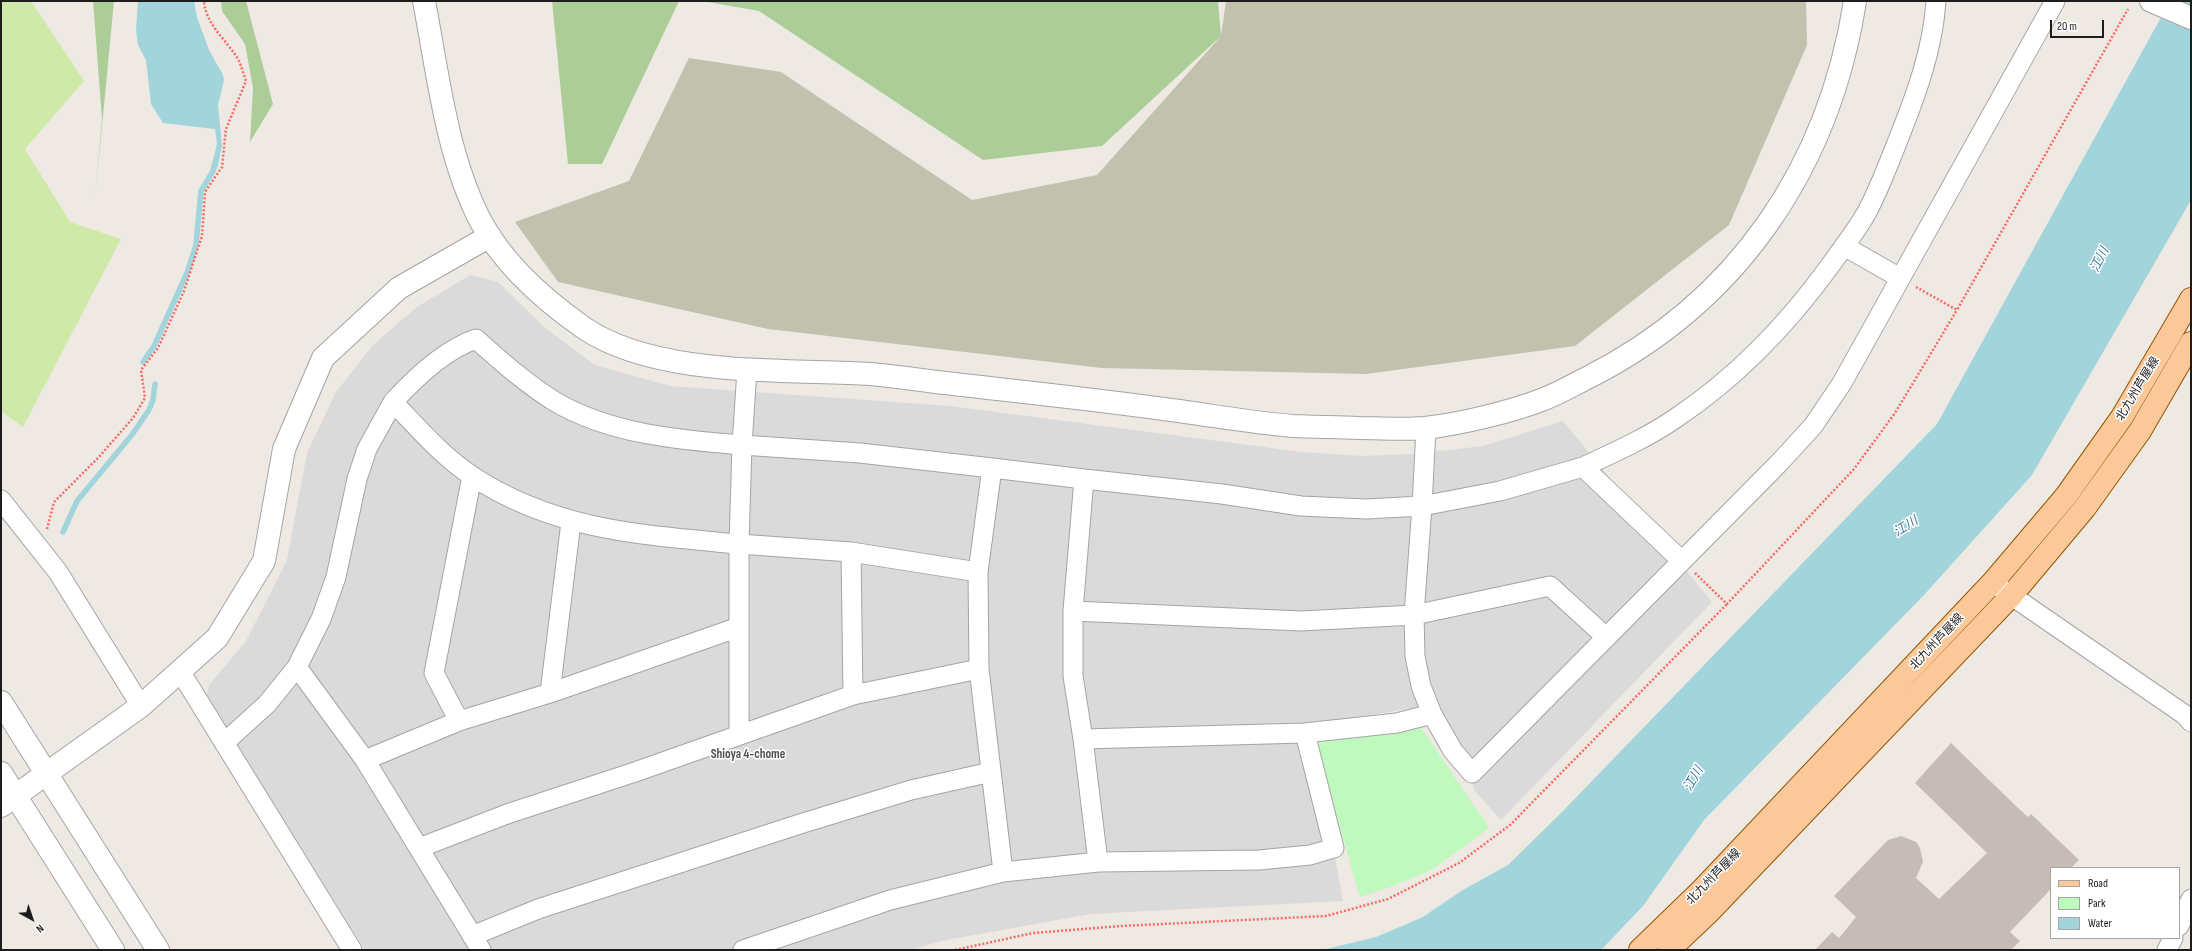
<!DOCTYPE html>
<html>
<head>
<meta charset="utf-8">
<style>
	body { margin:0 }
	#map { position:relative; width:2192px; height:951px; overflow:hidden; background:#eee9e2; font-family:"Sofia Sans Condensed",sans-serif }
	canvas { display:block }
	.frame { position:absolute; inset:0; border:2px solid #1d1d1d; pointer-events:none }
	.legend { position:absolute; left:2050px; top:867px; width:130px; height:72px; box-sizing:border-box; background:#fff; border:1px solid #a5a5a5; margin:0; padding:5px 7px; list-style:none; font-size:12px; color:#1d1d1d }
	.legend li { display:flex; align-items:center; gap:8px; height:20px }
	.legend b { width:20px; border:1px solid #a5a5a5 }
	.north { position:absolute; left:12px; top:899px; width:40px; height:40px; -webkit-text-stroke:3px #fff; paint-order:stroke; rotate:140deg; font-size:11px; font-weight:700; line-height:16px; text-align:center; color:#1d1d1d }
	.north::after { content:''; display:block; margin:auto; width:14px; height:18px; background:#1d1d1d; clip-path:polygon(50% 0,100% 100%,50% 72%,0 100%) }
	.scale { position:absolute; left:2050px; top:20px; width:54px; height:18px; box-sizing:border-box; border:2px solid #1d1d1d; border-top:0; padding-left:5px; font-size:12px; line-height:14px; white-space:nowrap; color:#1d1d1d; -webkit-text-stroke:3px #fff; paint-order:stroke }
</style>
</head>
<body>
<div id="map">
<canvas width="2192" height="951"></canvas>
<div class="frame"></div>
<ul class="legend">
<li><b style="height:5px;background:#fbc89a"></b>Road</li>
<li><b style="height:11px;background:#bff9be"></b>Park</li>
<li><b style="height:11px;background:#a2d4dc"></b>Water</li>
</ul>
<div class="north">N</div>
<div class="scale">20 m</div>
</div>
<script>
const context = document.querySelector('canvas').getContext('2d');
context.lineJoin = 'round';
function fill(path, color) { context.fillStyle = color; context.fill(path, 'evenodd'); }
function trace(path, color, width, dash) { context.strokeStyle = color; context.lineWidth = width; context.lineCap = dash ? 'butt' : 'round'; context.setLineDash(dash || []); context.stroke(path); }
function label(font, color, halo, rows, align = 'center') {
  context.font = font + ' "Sofia Sans Condensed","Noto Sans JP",sans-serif'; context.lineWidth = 3; context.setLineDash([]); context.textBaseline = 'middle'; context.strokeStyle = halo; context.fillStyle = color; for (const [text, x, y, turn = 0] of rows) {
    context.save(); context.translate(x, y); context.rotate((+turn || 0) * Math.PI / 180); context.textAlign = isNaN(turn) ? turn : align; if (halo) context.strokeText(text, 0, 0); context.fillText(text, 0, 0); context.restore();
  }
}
fill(new Path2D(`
	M470 275 498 282 544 327 595 365 670 386 950 406 1302 452 1361 456 1413 454 1483 446 1563 421 1712 602 1501 820 1474 790 1467 755 1434 705 1293 727 1324 835 1335 858 1343 901 1090 914 941 941 912 950H365L207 696 209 685 246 641 287 560 307 453 336 392 373 345 417 307Z`), '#dbdada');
fill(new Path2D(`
	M1226 1H1806L1807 45 1729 225 1575 346 1366 374 1102 368 768 329 558 282 515 222 629 181 689 58 781 72 972 200 1097 175 1221 36Z`), '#c2c1ae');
fill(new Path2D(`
	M1 1H31L84 81 25 149 70 222 121 239 23 427 1 411Z`), '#cee9a8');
fill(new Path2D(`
	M93 1H114L95 199 102 119Z
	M221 1H246L273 104 250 142 253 88 245 44 222 11Z
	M552 1H679L602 164H568Z
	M702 1H1218L1221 36 1102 146 983 160 759 11Z`), '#accd97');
fill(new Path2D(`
	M1420 726 1489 828 1433 869 1393 886 1360 897 1317 748 1323 739Z`), '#bff9be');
fill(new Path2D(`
	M138 1H194L197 17 209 50 223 75 224 80 218 105 222 146 217 169 211 168 217 144 215 129 163 123 151 104 146 60 138 45 136 30Z
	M2170 1H2191V200L2032 475 1924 595 1704 820 1643 906 1601 950H1322L1376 937 1423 917 1461 891 1508 865 1562 812 1937 424Z`), '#a2d4dc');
trace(new Path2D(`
	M143 362 154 346 187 273 196 245 201 191 213 171 215 162
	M63 532 77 501 131 436 149 410 153 400 155 384`), '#a2d4dc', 5.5);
fill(new Path2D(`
	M1951 743 2017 807 2028 817 2031 814 2079 860 2071 868H2051V889L2010 932 2020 941 2011 950H1815L1832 932 1839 938 1856 917 1834 896 1888 840 1901 836 1916 842 1920 848 1923 862 1916 878 1939 899 1987 853 1915 783Z`), '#c6bbb6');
const minor = new Path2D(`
	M1844 246 1900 278
	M747 370 742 445C679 440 609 434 554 401 525 383 501 361 476 339 446 349 414 379 393 402 418 428 442 456 472 476 555 531 644 535 739 544L742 445 860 453 992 468
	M1 500 58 572 141 706
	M1682 561 1583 467C1615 452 1647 438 1676 418 1737 377 1789 323 1832 263 1844 246 1858 229 1868 210 1880 187 1889 163 1898 140 1916 95 1933 49 1936 1
	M1999 587 2185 715 2191 722
	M1073 611 1084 479 1222 494 1301 506 1366 509 1422 506 1426 428
	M297 667 321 619 336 577 357 479 367 449 393 402
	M180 671 352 950
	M550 693 571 522
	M853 695 851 552 978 572
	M1432 714 1421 686 1415 656 1414 615 1550 586 1606 637
	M459 721 434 673 472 476
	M1305 733 1083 739 1073 676V611L1301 621 1414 615 1422 506 1500 491 1583 467
	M739 735V544L851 552
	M1083 739 1098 862
	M224 743 267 704 297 667 365 760 481 950
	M365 760 459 721 550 693 739 627
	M419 848 507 814 635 772 853 695 979 669
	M1003 872 979 669 978 572 992 468 1084 479
	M2179 926 2191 899
	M472 936 538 909 800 824 911 790 991 772
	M743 950 890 900 1003 872 1098 862 1259 860 1310 855 1334 848 1305 733 1397 723 1432 714 1453 751 1472 773 1779 463 1813 426 1842 383 2055 1
	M2167 950 2173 938`);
const tertiary = new Path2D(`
	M424 1C438 74 446 153 480 220 503 264 544 300 584 328 656 377 785 369 870 374 892 376 914 379 936 382 1014 391 1093 399 1171 410 1211 415 1252 423 1293 426 1315 427 1337 427 1359 428 1381 428 1403 430 1425 428 1460 424 1511 412 1544 399 1559 393 1573 385 1587 378 1738 302 1829 167 1855 1
	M2151 1 2191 18
	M1 702 158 950
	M1 773 113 950
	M1 806 141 706 217 638 264 561 284 449 323 358 399 288 490 236`);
const primary = new Path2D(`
	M1640 950 1700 892 1993 582 2066 496 2122 417 2191 299
	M1669 950 1710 911 2011 596 2084 509 2140 431 2191 343`);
trace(minor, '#a4a4a4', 21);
trace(tertiary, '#a4a4a4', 24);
trace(primary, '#955600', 24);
trace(new Path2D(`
	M1916 287 1957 310 2128 9
	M47 529 54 502 98 458 133 418 145 398 141 370 158 348 184 291 202 236 205 192 222 167 226 129 246 81C244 75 242 69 240 63 229 41 206 27 204 1
	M1695 573 1727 604 1854 469 1895 413 1957 310
	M955 950 1033 933 1121 926 1326 916 1388 899 1459 863 1510 825 1727 604`), '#f96a68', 2.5, [2, 2]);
trace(minor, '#fff', 19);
trace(tertiary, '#fff', 22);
trace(primary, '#fbc89a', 22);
label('12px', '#1d1d1d', '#fff', [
	["北九州芦屋線",2138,389,-59],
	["北九州芦屋線",1937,642,-47],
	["北九州芦屋線",1714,877,-46]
]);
label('italic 13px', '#44789c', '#fff', [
	["江川",2100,260,-64],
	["江川",1906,527,-32],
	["江川",1694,779,-60]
]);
label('bold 13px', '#505050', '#fff', [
	["Shioya 4-chome",748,755]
]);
</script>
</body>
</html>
